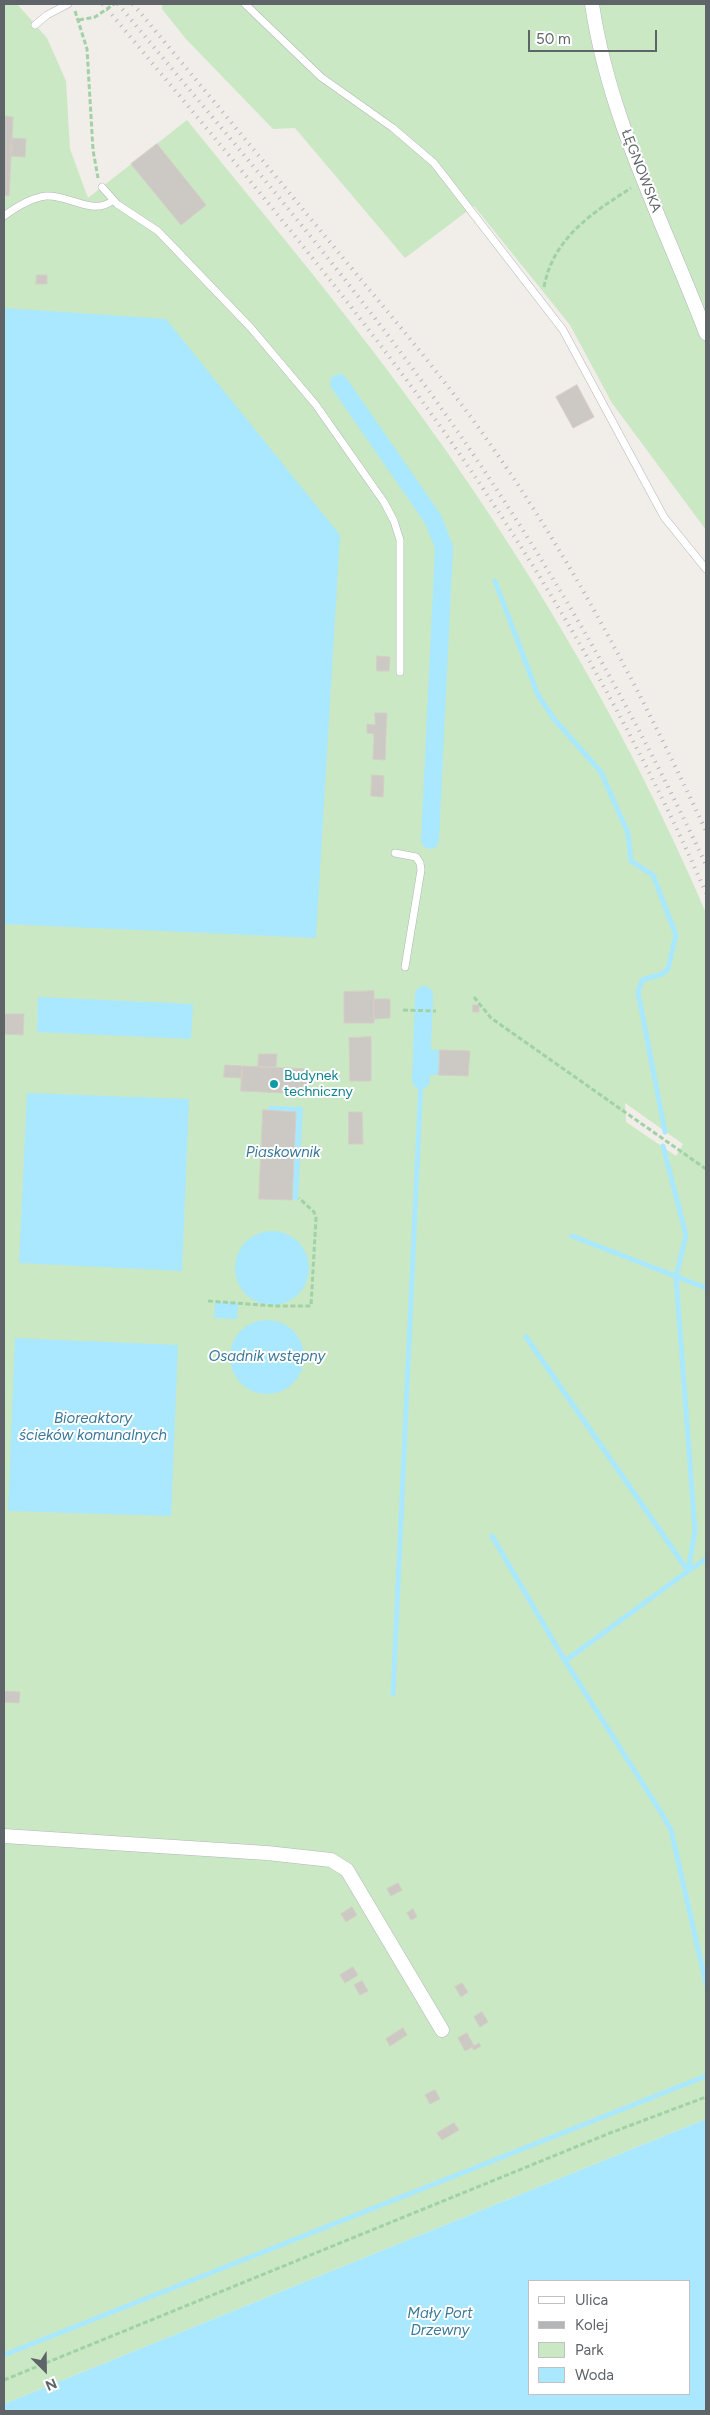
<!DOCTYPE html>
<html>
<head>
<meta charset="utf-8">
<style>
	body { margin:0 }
	#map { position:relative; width:710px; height:2415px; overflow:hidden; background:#f1ede8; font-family:Figtree,sans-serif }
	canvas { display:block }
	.frame { position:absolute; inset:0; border:5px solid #5f6468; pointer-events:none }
	.legend { position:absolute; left:528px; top:2280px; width:162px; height:115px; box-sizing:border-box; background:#fff; border:1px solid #bfc1c3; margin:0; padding:6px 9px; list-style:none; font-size:15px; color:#5f6468 }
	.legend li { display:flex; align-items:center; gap:10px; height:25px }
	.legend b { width:25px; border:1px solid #bfc1c3 }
	.north { position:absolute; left:20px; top:2345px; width:50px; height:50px; -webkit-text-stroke:4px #fff; paint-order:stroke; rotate:157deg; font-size:14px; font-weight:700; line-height:20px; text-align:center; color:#5f6468 }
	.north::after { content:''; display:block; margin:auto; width:18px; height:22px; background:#5f6468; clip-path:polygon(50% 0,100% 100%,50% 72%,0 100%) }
	.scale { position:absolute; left:528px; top:30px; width:129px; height:22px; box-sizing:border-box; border:2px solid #5f6468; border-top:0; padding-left:6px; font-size:15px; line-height:18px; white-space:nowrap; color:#5f6468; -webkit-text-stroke:4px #fff; paint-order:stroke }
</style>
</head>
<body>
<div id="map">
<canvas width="710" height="2415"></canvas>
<div class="frame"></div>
<ul class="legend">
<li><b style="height:6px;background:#fff"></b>Ulica</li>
<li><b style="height:6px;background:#b4b5b6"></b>Kolej</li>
<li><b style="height:14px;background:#cae8c4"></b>Park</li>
<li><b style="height:14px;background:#aae8ff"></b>Woda</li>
</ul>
<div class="north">N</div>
<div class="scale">50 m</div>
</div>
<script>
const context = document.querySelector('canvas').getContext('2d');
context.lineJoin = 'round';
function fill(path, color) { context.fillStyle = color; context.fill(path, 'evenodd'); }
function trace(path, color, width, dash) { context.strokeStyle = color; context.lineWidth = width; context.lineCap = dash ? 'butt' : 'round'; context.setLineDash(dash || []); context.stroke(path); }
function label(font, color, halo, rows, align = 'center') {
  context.font = font + ' Figtree,sans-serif'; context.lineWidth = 4; context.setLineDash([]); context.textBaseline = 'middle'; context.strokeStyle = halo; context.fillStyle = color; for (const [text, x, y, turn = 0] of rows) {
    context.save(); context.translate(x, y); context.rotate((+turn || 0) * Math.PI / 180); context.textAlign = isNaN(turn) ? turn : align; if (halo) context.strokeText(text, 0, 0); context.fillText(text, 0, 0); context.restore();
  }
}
fill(new Path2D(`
	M4 4H17L47 38 66 81 70 149 88 198 187 120C250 198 315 275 376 355 507 527 621 714 706 913V2119L4 2404ZM625 1103 683 1144 676 1156 626 1122Z
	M162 4H706V530L612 403 570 325 474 206 405 258 295 128 273 129 186 39 162 9Z`), '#cae8c4');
fill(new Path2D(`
	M4 308 166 319 340 535 316 938 4 924Z
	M38 997 193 1004 191 1039 37 1032Z
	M414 1049 440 1050 439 1075 413 1073Z
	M27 1093 189 1099 182 1271 19 1263Z
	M269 1106 303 1107 298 1200 264 1198Z
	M235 1268a37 37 0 1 1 74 0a37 37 0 1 1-74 0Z
	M215 1302 238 1303 237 1319 214 1318Z
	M230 1357a37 37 0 1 1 74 0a37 37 0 1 1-74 0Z
	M15 1338 178 1345 171 1516 8 1511Z
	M706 2119V2411H4V2404ZM529 2281H689V2394H529Z`), '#aae8ff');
trace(new Path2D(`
	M495 581 538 695 554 719 601 772 628 833 631 861 653 875 676 935 668 969 662 974 642 980 638 992 665 1132
	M663 1146 686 1235 676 1277 695 1531 688 1571 565 1661 662 1814 671 1830 706 1984
	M572 1236 706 1288
	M526 1337 688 1571 706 1559
	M492 1536 565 1661
	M393 1694 421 1080
	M4 2355 706 2076`), '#aae8ff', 5);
trace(new Path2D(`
	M339 383 433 519 444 547 430 840
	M421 1080 424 995`), '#aae8ff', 18);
const building = new Path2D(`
	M4 116 13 117 9 196 4 195Z
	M12 138 26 139 25 157 11 156Z
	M157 144 206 205 181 225 131 164Z
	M37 275H47V284H36Z
	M577 385 594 417 573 428 556 397Z
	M377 656 390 657 389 671H377Z
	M375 713H387L385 760 373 759 374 734 367 733V724L375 725Z
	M372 775 384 776 383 797 371 796Z
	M374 991V1023H344V992Z
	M374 999H390V1018L374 1019Z
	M473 1005H479V1012H473Z
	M4 1014H24L23 1035 4 1034Z
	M371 1037V1081H350L349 1038Z
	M440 1050 470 1051 468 1076 439 1075Z
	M259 1054H277L276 1067H258Z
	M225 1065 242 1066V1078L224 1077Z
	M242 1066 308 1069 306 1094 241 1091Z
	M263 1110 296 1112 292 1200 259 1199Z
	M349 1112H362L363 1144H349Z
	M4 1691 20 1692 19 1703 4 1702Z
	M398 1883 402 1890 391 1896 387 1889Z
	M352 1907 357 1915 346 1922 341 1914Z
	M413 1909 417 1917 411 1920 407 1913Z
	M353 1967 358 1975 345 1983 340 1975Z
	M362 1981 368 1991 360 1995 354 1985Z
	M462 1983 468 1992 461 1997 455 1987Z
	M482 2012 488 2022 480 2027 474 2017Z
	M403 2028 407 2035 390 2046 386 2039Z
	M467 2033 474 2046 479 2043 481 2046 474 2050 472 2047 465 2051 458 2038Z
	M435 2090 440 2099 430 2104 425 2095Z
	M454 2123 459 2130 442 2140 437 2133Z`);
fill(building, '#ccc8c4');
trace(building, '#d6cec5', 1);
const service = new Path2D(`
	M245 4 321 77 393 128 434 163 563 330 664 517 706 569
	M35 25 47 15 68 4
	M102 187 117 204 158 231 251 328 316 405 384 502 394 521 400 540V672
	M4 216C16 207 30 198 46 196 68 194 94 217 113 200
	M395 853 416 857 420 863 421 870 405 967`);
const minor = new Path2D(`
	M592 4C609 120 665 225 706 333
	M4 1836 267 1853 331 1860 347 1870 442 2030`);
trace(service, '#b3b6ba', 8);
trace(minor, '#b3b6ba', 15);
trace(new Path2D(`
	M75 11 87 49 93 150 98 178
	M79 20 95 17 114 4
	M544 287C553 238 592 213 631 188
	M474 997 491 1018 706 1169
	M403 1010 436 1011
	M208 1301 275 1306H311L316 1218 314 1212 299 1198
	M4 2380 610 2133 706 2097`), '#a1d1a7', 3, [5, 2.5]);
trace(service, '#fff', 7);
trace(minor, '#fff', 14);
trace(new Path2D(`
	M103 4C211 134 322 264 422 401 533 554 630 720 706 893
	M118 4C225 133 336 261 434 398 539 545 629 701 706 865
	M133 4C203 88 273 173 343 258 396 322 450 385 497 454 579 572 645 701 706 831`), '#b4b5b6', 4, [1, 6]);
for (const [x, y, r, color] of [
	[274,1084,5,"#0f9aa8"]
]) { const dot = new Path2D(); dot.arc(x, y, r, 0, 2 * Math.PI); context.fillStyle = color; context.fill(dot); trace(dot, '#fff', 2); }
label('14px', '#5f6468', '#fff', [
	["ŁĘGNOWSKA",641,171,69]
]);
label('14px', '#0d838f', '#fff', [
	["Budynek",284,1076],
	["techniczny",284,1092]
], 'left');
label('italic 15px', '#3a789a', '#fff', [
	["Piaskownik",283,1153],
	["Osadnik wstępny",267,1357],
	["Bioreaktory",93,1419],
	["ścieków komunalnych",93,1436],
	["Mały Port",440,2314],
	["Drzewny",440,2331]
]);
</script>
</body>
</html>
